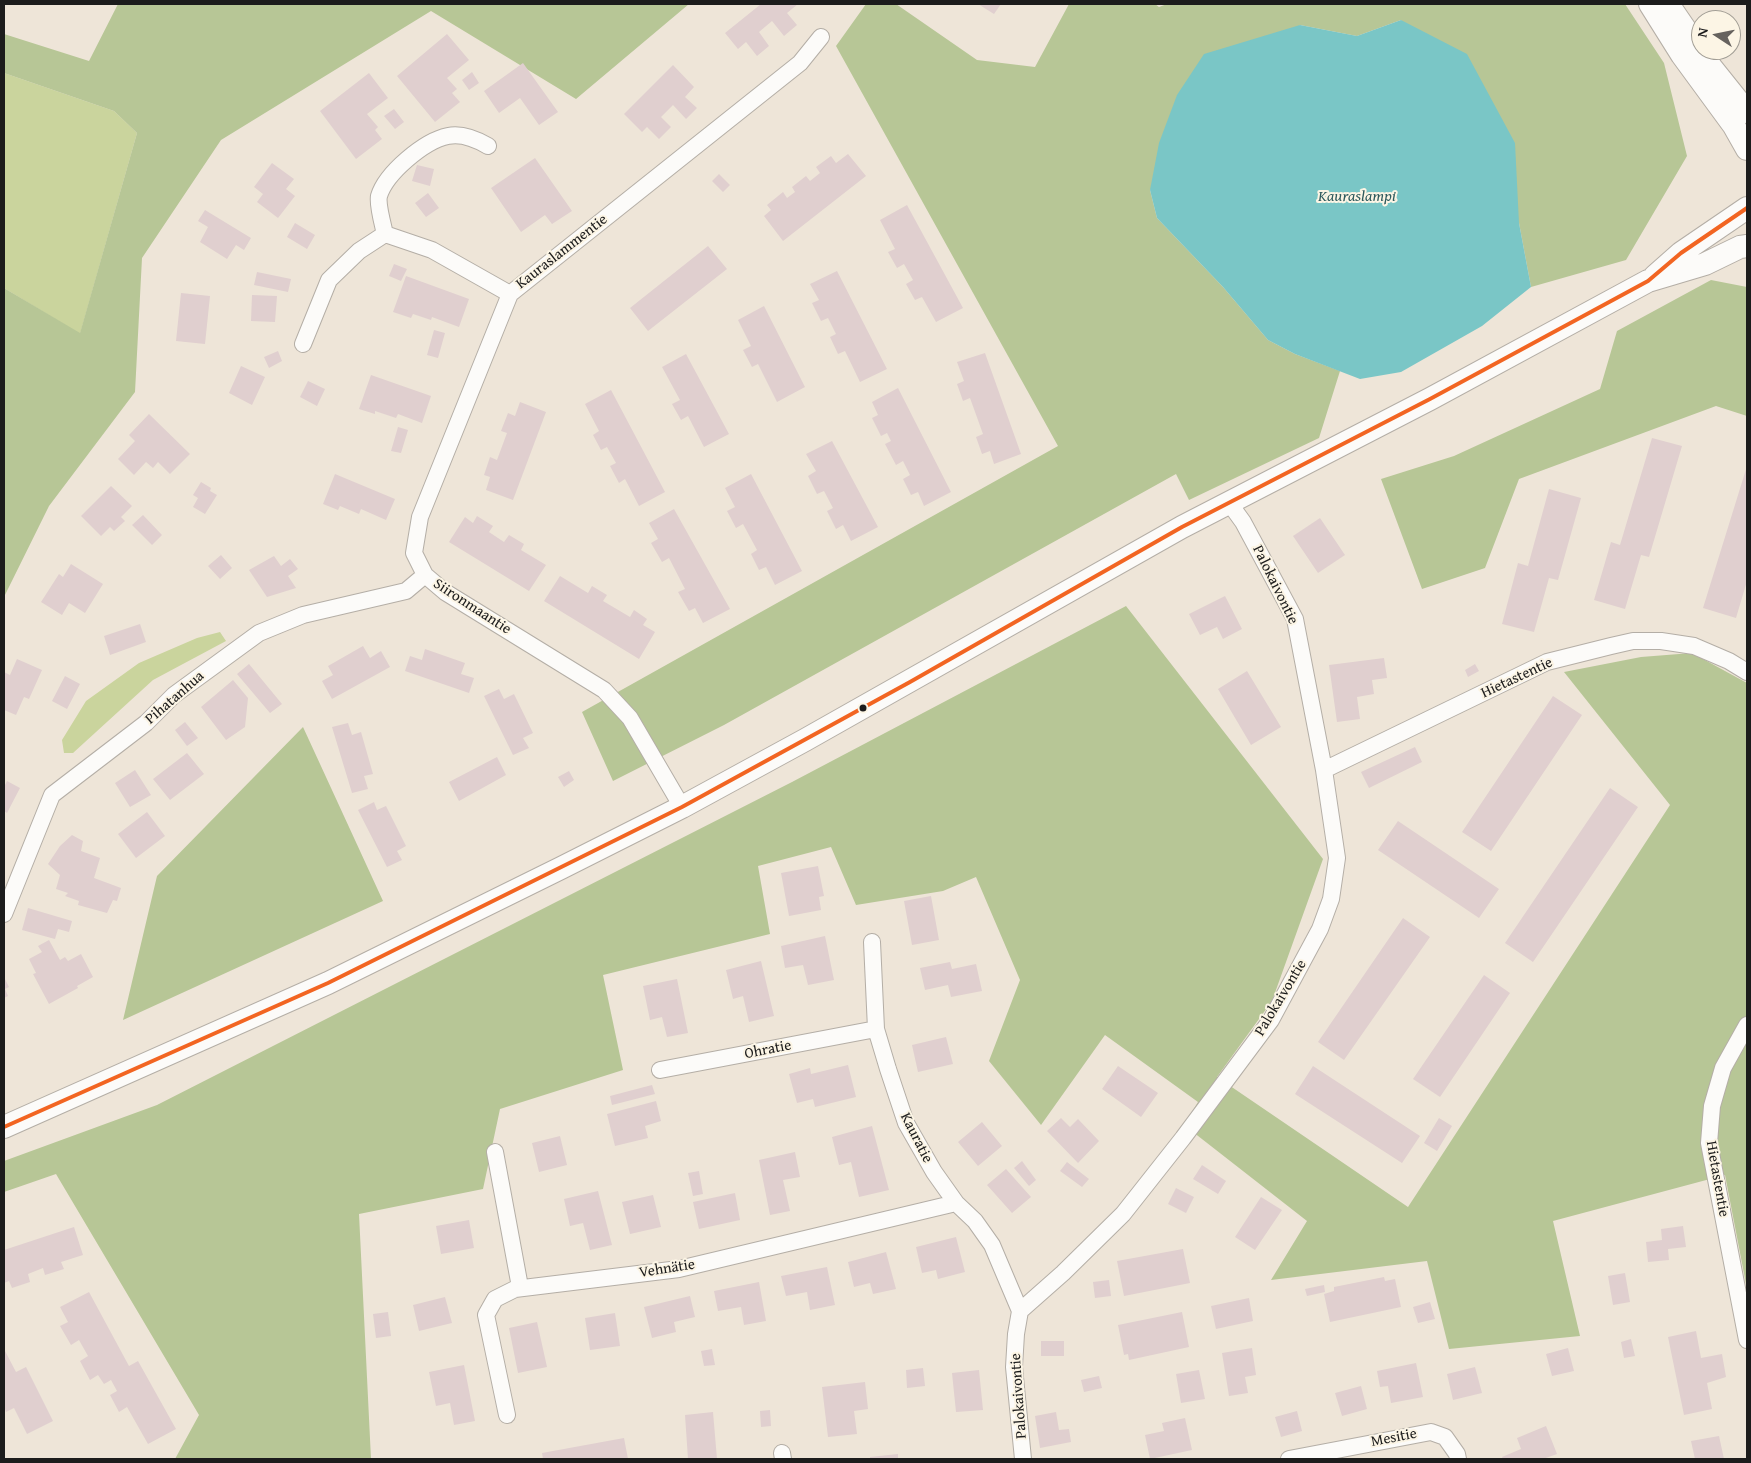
<!DOCTYPE html>
<html>
<head>
<meta charset="utf-8">
<style>
	body { margin:0 }
	#map { position:relative; width:1751px; height:1463px; overflow:hidden; background:#eee5d8; font-family:"Gentium Book Plus",serif }
	canvas { display:block }
	.frame { position:absolute; inset:0; border:5px solid #1c1c1c; pointer-events:none }
	.north { position:absolute; left:1691px; top:10px; width:50px; height:50px; box-sizing:border-box; background:#fcf5e5; border:1px solid #a29e95; border-radius:50%; rotate:281deg; font-size:14px; font-weight:700; line-height:20px; text-align:center; color:#1c1c1c }
	.north::after { content:''; display:block; margin:auto; width:18px; height:22px; background:#66625e; clip-path:polygon(50% 0,100% 100%,50% 72%,0 100%) }
</style>
</head>
<body>
<div id="map">
<canvas width="1751" height="1463"></canvas>
<div class="frame"></div>
<div class="north">N</div>
</div>
<script>
const context = document.querySelector('canvas').getContext('2d');
context.lineJoin = 'round';
function fill(path, color) { context.fillStyle = color; context.fill(path, 'evenodd'); }
function trace(path, color, width, dash) { context.strokeStyle = color; context.lineWidth = width; context.lineCap = dash ? 'butt' : 'round'; context.setLineDash(dash || []); context.stroke(path); }
function label(font, color, halo, rows, align = 'center') {
  context.font = font + ' "Gentium Book Plus",serif'; context.lineWidth = 4; context.setLineDash([]); context.textBaseline = 'middle'; context.strokeStyle = halo; context.fillStyle = color; for (const [text, x, y, turn = 0] of rows) {
    context.save(); context.translate(x, y); context.rotate((+turn || 0) * Math.PI / 180); context.textAlign = isNaN(turn) ? turn : align; if (halo) context.strokeText(text, 0, 0); context.fillText(text, 0, 0); context.restore();
  }
}
fill(new Path2D(`
	M4 73 114 111 137 133 80 334 4 288Z
	M220 632 226 641 153 680 73 753H64L62 740 86 701 139 663 197 638Z`), '#cad49d');
fill(new Path2D(`
	M118 4H689L576 99 431 11 221 140 142 258 135 392 49 506 4 597V288L80 333 137 133 114 111 4 73V34L89 61Z
	M866 4H896L977 60 1035 67 1069 4H1155L1159 7 1167 4H1625L1664 63 1687 156 1626 260 1531 287 1519 223 1401 20 1357 36 1300 25 1150 190 1157 218 1223 287 1268 340 1295 354 1340 371 1319 438 1189 500 1176 474 724 725 613 781 582 712 1058 446 836 46Z
	M1711 280 1747 287V416L1716 406 1519 479 1485 568 1422 589 1381 479 1454 456 1600 389 1617 331Z
	M1126 606 1323 859 1272 1001 1217 1077 1408 1207 1670 805 1564 672 1641 657 1692 653 1747 683V1289L1725 1175 1553 1221 1580 1336 1449 1349 1427 1261 1271 1280 1307 1221 1184 1125 1198 1102 1105 1035 1041 1125 989 1061 1020 980 976 877 943 891 856 905 831 847 758 866 770 934 603 975 623 1070 500 1109 483 1189 359 1214 371 1459H175L199 1415 56 1174 4 1192V1161L157 1105 792 782Z
	M303 727 383 901 123 1020 157 876Z`), '#b7c696');
fill(new Path2D(`
	M1401 20 1467 54 1515 143 1519 223 1531 287 1482 326 1401 372 1360 379 1295 354 1268 340 1223 287 1157 218 1150 190 1159 143 1177 95 1204 54 1300 25 1357 36Z`), '#7ac6c6');
fill(new Path2D(`
	M761 4H798L787 13 797 25 784 36 772 21 759 32 769 46 757 56 746 42 738 49 725 33Z
	M978 4H1001L994 14Z
	M447 34 469 60 447 78 457 89 452 93 460 102 435 122 397 76Z
	M523 63 558 112 539 125 520 98 499 113 484 91Z
	M673 65 694 87 685 97 697 108 686 119 673 105 661 117 671 127 659 139 647 127 642 132 624 114Z
	M472 72 479 83 469 90 462 80Z
	M369 73 388 98 367 114 378 127 375 130 382 139 356 159 320 111Z
	M394 109 404 122 395 129 384 116Z
	M848 154 866 176 783 241 764 216 771 210 767 205 783 192 787 198 795 192 792 187 806 176 810 181 820 173 816 167 831 156 836 163Z
	M535 158 572 211 552 224 545 215 521 232 491 188Z
	M272 163 294 179 286 189 295 196 278 218 257 202 263 194 254 187Z
	M417 165 434 169 430 186 412 181Z
	M719 174 730 185 723 192 712 181Z
	M428 193 439 208 426 217 415 203Z
	M907 205 963 308 936 322 922 297 915 300 906 284 913 280 904 264 897 268 888 252 895 249 880 220Z
	M205 210 251 238 244 250 236 245 227 259 200 242 208 227 198 221Z
	M295 223 315 235 307 249 287 237Z
	M708 246 727 269 648 331 630 308Z
	M394 264 407 269 401 281 389 276Z
	M837 271 887 369 860 382 845 351 838 354 830 337 836 334 828 318 821 321 812 303 819 300 810 284Z
	M257 272 291 279 288 292 254 285Z
	M406 276 469 299 459 327 432 317 431 320 413 314 411 318 393 312Z
	M181 293 210 296 205 344 176 341Z
	M252 295 277 296 275 322 251 321Z
	M764 306 805 387 777 402 758 364 752 367 743 350 751 346 738 320Z
	M434 330 445 333 438 358 427 355Z
	M278 351 282 361 269 368 264 357Z
	M985 353 1021 454 994 464 990 451 982 454 976 437 983 434 970 398 963 401 957 384 964 381 957 362Z
	M686 354 729 434 704 447 688 416 681 420 672 404 680 400 662 367Z
	M241 366 265 377 252 405 229 393Z
	M371 375 431 396 422 423 398 414 396 418 375 411V414L359 409Z
	M308 381 325 389 317 406 300 397Z
	M898 388 951 492 924 506 918 492 911 495 903 479 910 475 903 461 896 465 885 444 891 441 887 433 881 436 872 418 878 415 872 402Z
	M611 390 665 492 639 506 625 479 619 483 610 466 616 463 607 447 601 450 593 435 599 431 585 404Z
	M520 402 546 412 513 500 486 490 490 477 484 475 490 457 497 460 507 433 501 431 508 413 515 416Z
	M149 414 190 454 170 474 158 462 153 468 146 462 134 475 118 459 135 441 129 435Z
	M398 427 408 430 401 453 391 451Z
	M1652 438 1682 446 1649 557 1641 555 1625 609 1594 600 1611 542 1620 545Z
	M832 441 878 527 851 541 843 525 836 529 827 511 833 508 824 491 817 494 808 476 816 471 806 454Z
	M1747 466V581L1736 618 1703 608Z
	M335 474 395 499 386 520 361 509 359 514 340 506 338 510 323 504Z
	M751 474 802 571 775 585 766 567 759 570 751 554 757 550 743 524 736 528 727 511 735 507 725 488Z
	M201 482 211 488 210 491 217 495 205 514 193 507 198 498 193 495Z
	M111 486 132 506 121 517 125 521 114 531 110 527 101 536 81 516Z
	M1549 489 1581 498 1558 580 1549 578 1534 632 1502 624 1518 563 1528 566Z
	M674 509 730 609 703 623 695 608 689 611 678 592 685 589 669 558 662 562 651 543 658 539 649 523Z
	M143 515 162 535 152 545 132 525Z
	M477 516 493 526 489 532 504 542 509 535 524 544 521 550 546 565 529 591 449 542 465 517 473 523Z
	M1320 518 1345 555 1318 573 1293 536Z
	M221 555 232 568 220 579 208 566Z
	M274 556 281 566 290 559 298 569 288 576 296 588 267 597 249 570Z
	M71 564 103 584 85 613 69 603 62 615 41 602 59 574 63 577Z
	M560 576 588 593 592 586 607 595 603 601 630 617 634 610 647 619 643 625 655 632 639 659 544 601Z
	M1225 596 1242 629 1223 639 1217 627 1200 635 1189 614Z
	M140 624 146 642 110 655 104 636Z
	M363 646 370 658 381 651 390 667 332 699 322 681 333 675 328 666Z
	M425 649 465 663 461 674 474 678 469 693 405 671 410 656 422 660Z
	M1384 658 1387 678 1372 680 1374 694 1357 697 1360 719 1337 722 1329 665Z
	M17 659 42 670 29 699 24 697 16 715 4 710V672L10 675Z
	M249 664 282 704 270 713 237 674Z
	M1475 664 1479 671 1468 677 1465 670Z
	M1247 671 1281 727 1251 745 1218 689Z
	M65 676 80 684 67 709 52 701Z
	M233 680 248 698 245 727 226 740 201 707Z
	M499 689 504 699 514 694 533 733 523 738 529 748 513 755 484 696Z
	M1553 696 1582 715 1491 851 1462 832Z
	M185 722 198 738 187 746 175 730Z
	M348 723 352 735 361 732 373 774 364 776 368 789 352 793 332 727Z
	M1415 747 1422 762 1369 788 1361 772Z
	M187 753 204 774 170 800 153 779Z
	M497 757 506 775 459 801 449 782Z
	M135 770 151 795 130 807 115 783Z
	M569 771 574 780 564 787 558 777Z
	M7 781 20 788 7 813 4 811V787Z
	M1610 788 1638 807 1533 962 1505 943Z
	M374 802 377 810 386 806 406 846 397 851 402 860 387 867 358 810Z
	M147 812 165 836 136 858 118 834Z
	M1398 821 1499 889 1479 918 1378 850Z
	M72 835 83 841 81 851 100 858 94 878 121 888 117 901 113 900 107 913 78 905 79 901 65 896 68 893 56 889 60 875 48 864 60 846Z
	M818 866 824 896 819 897 821 910 789 916 781 873Z
	M931 896 939 940 912 945 904 901Z
	M28 908 72 921 69 932 58 929 55 939 22 930Z
	M1403 918 1430 937 1344 1060 1318 1042Z
	M825 936 834 980 808 985 803 965 785 968 781 946Z
	M49 940 60 960 65 957 68 961 81 954 93 977 77 986 78 988 49 1004 33 974 36 973 29 959 42 952 38 946Z
	M761 961 774 1016 749 1022 743 996 733 999 726 970Z
	M950 962 952 969 976 964 982 991 951 997 948 985 925 990 920 968Z
	M1484 975 1510 993 1440 1097 1413 1079Z
	M4 977 9 987 5 989 8 996 4 998Z
	M677 979 688 1033 667 1037 662 1017 650 1020 643 986Z
	M946 1037 953 1064 918 1072 912 1045Z
	M848 1065 856 1097 815 1107 813 1099 797 1103 789 1074 810 1068 811 1074Z
	M1118 1066 1158 1093 1141 1117 1102 1089Z
	M1313 1066 1420 1136 1402 1163 1295 1094Z
	M652 1085 655 1094 612 1105 610 1096Z
	M656 1101 661 1121 645 1126 648 1138 615 1146 607 1114Z
	M1061 1118 1070 1127 1078 1119 1099 1141 1078 1163 1047 1131Z
	M1439 1118 1452 1126 1437 1151 1424 1143Z
	M982 1122 1002 1146 978 1166 958 1142Z
	M872 1126 889 1190 859 1197 851 1162 839 1165 832 1137Z
	M560 1136 567 1165 539 1172 532 1143Z
	M795 1152 800 1177 783 1180 790 1211 770 1215 759 1160Z
	M1022 1161 1036 1180 1029 1186 1014 1168Z
	M1067 1162 1089 1179 1082 1187 1060 1171Z
	M1202 1165 1226 1181 1218 1194 1193 1179Z
	M1006 1169 1031 1197 1012 1213 987 1185Z
	M699 1171 703 1194 693 1196 688 1173Z
	M1176 1188 1194 1197 1186 1213 1168 1204Z
	M598 1191 612 1245 590 1250 583 1223 570 1226 564 1199Z
	M735 1193 740 1220 699 1229 693 1202Z
	M653 1195 661 1227 630 1234 622 1202Z
	M1261 1197 1282 1210 1255 1250 1235 1237Z
	M469 1220 474 1248 441 1254 436 1226Z
	M1683 1226 1686 1247 1668 1249 1669 1260 1648 1262 1646 1242 1662 1240 1661 1229Z
	M74 1227 83 1255 61 1262 64 1269 45 1275 43 1268 28 1274 30 1282 12 1288 9 1281 4 1283V1250Z
	M956 1237 965 1272 938 1279 936 1270 922 1273 916 1247Z
	M1183 1249 1190 1283 1124 1296 1117 1261Z
	M886 1252 896 1289 873 1294 870 1283 854 1287 848 1262Z
	M827 1267 835 1305 810 1310 807 1292 786 1296 781 1276Z
	M1625 1273 1630 1302 1613 1305 1608 1276Z
	M1384 1277 1385 1281 1395 1279 1401 1307 1330 1322 1324 1294 1334 1291V1287Z
	M1109 1280 1111 1296 1095 1298 1093 1282Z
	M759 1282 766 1321 744 1325 741 1307 718 1311 714 1291Z
	M1324 1285 1325 1292 1307 1296 1305 1289Z
	M89 1292 129 1366 138 1361 176 1429 148 1444 127 1407 119 1412 110 1395 117 1391 111 1380 104 1384 98 1375 90 1380 80 1361 88 1356 79 1340 71 1345 60 1326 68 1322 60 1307Z
	M690 1296 695 1317 674 1322 676 1332 652 1338 644 1307Z
	M445 1297 452 1323 419 1331 413 1305Z
	M1249 1298 1253 1321 1216 1329 1211 1306Z
	M1430 1302 1435 1319 1418 1323 1413 1307Z
	M388 1312 391 1336 376 1338 373 1314Z
	M1182 1312 1189 1347 1129 1360 1128 1354 1124 1355 1118 1325Z
	M615 1313 620 1346 590 1350 585 1318Z
	M537 1322 547 1367 518 1373 509 1328Z
	M1696 1331 1701 1358 1722 1354 1726 1377 1707 1383 1712 1409 1684 1415 1668 1337Z
	M1631 1339 1635 1356 1624 1358 1621 1342Z
	M1041 1341H1064V1356H1041Z
	M1252 1348 1256 1375 1245 1377 1248 1393 1229 1396 1222 1353Z
	M1568 1348 1574 1371 1552 1376 1546 1354Z
	M4 1349 16 1372 26 1367 53 1421 27 1434 14 1408 6 1412 4 1406Z
	M712 1349 715 1365 704 1366 701 1351Z
	M1416 1363 1423 1397 1391 1403 1388 1386 1380 1387 1377 1371Z
	M464 1365 475 1421 454 1425 450 1403 436 1406 429 1372Z
	M1475 1367 1482 1393 1453 1400 1447 1374Z
	M923 1368 925 1386 907 1388 906 1370Z
	M979 1370 983 1410 956 1412 952 1373Z
	M1199 1370 1205 1399 1181 1403 1176 1374Z
	M1099 1376 1102 1388 1084 1392 1081 1380Z
	M865 1382 868 1409 854 1411 857 1434 828 1437 822 1387Z
	M1361 1386 1367 1409 1342 1416 1335 1393Z
	M770 1410 771 1426 761 1427 760 1411Z
	M1297 1411 1302 1431 1281 1437 1275 1417Z
	M713 1412 717 1459H688L685 1415Z
	M1056 1412 1059 1430 1069 1429 1071 1442 1040 1448 1035 1416Z
	M1185 1418 1192 1450 1150 1459 1145 1435 1164 1431 1162 1423Z
	M1546 1426 1557 1454 1543 1459H1503L1502 1457 1521 1449 1517 1438Z
	M1719 1436 1724 1459H1695L1691 1441Z
	M624 1438 628 1459H543L542 1453Z
	M898 1454V1459H870V1457Z`), '#e0cfcf');
const street = new Path2D(`
	M385 234C383 225 377 204 379 196 386 173 424 141 448 136 462 133 476 139 488 146
	M303 344 329 280 359 251 385 234 432 250 510 294
	M1324 770 1547 662 1611 646 1633 641H1661L1694 646 1729 661 1747 672
	M682 807 630 718 604 690 445 592 425 575 414 553 420 517 510 294 800 63 821 37
	M4 914 52 795 146 723 174 695 259 633 303 615 406 591 425 575
	M872 942 876 1029 888 1069 906 1123 934 1172 956 1203 975 1221 992 1245 1020 1311
	M1747 1025 1723 1068 1712 1106 1709 1143 1747 1340
	M660 1070 876 1029
	M495 1152 520 1287
	M507 1415 486 1315 495 1299 515 1289 679 1269 956 1203
	M782 1453 783 1459
	M1023 1459 1014 1367 1016 1334 1020 1311 1063 1273 1123 1214 1183 1138 1271 1020 1320 929 1331 899 1337 858 1324 770 1295 619 1243 522 1230 504
	M1289 1459 1431 1432 1445 1437 1457 1454 1458 1459`);
const secondary = new Path2D(`
	M1650 4 1682 55 1734 126 1747 149
	M1668 4 1711 67 1747 112
	M1655 276 1681 253 1747 208
	M4 1127 328 983 561 868 682 807 805 740 1182 527 1430 399 1648 281 1705 264 1740 247 1747 246`);
trace(street, '#b4aea6', 18);
trace(secondary, '#b4aea6', 24);
trace(street, '#fcfbf9', 16);
trace(secondary, '#fcfbf9', 22);
trace(new Path2D(`
	M4 1127 328 983 682 807 910 682 1182 527 1430 399 1648 281 1681 253 1747 208`), '#f26522', 4);
for (const [x, y, r, color] of [
	[863,708,4.5,"#1c1c1c"]
]) { const dot = new Path2D(); dot.arc(x, y, r, 0, 2 * Math.PI); context.fillStyle = color; context.fill(dot); trace(dot, '#fcf5e5', 2); }
label('15px', '#1c1c1c', '#fcf5e5', [
	["Kauraslammentie",562,252,-38],
	["Palokaivontie",1275,585,64],
	["Siironmaantie",472,607,33],
	["Hietastentie",1517,678,-25],
	["Pihatanhua",175,698,-41],
	["Palokaivontie",1281,998,-59],
	["Ohratie",768,1050,-11],
	["Kauratie",916,1138,63],
	["Hietastentie",1717,1179,80],
	["Vehnätie",667,1269,-9],
	["Palokaivontie",1019,1396,-94],
	["Mesitie",1394,1438,-11]
]);
label('italic 16px', '#2e5a5d', '#fcf5e5', [
	["Kauraslampi",1357,197]
]);
</script>
</body>
</html>
